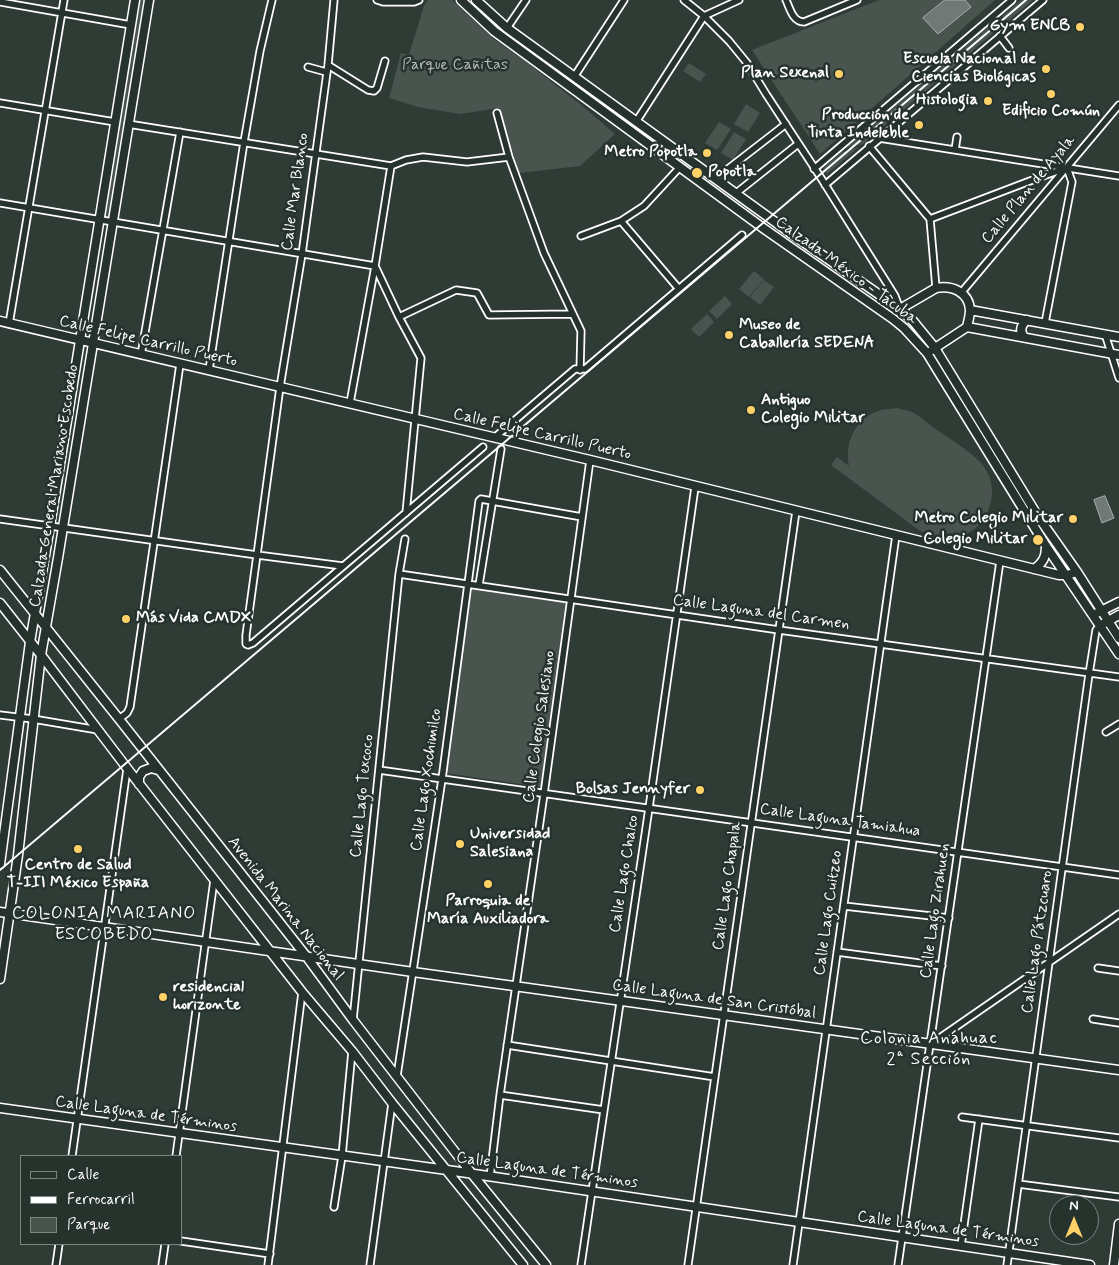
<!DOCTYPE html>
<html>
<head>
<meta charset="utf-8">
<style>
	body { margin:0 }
	#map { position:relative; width:1119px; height:1265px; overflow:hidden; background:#2f3b35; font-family:Mynerve,sans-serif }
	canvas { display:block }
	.legend { position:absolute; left:20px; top:1155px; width:162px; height:90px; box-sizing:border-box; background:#26332d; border:1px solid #7d8581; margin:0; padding:6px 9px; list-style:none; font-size:15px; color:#fff }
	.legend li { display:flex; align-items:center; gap:10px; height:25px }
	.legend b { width:25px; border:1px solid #7d8581 }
	.north { position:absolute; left:1049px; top:1195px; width:50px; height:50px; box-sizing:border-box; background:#26332d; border:1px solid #7d8581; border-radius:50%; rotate:0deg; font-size:14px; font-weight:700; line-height:20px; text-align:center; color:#fff }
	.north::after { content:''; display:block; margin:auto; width:18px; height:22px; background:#ffd166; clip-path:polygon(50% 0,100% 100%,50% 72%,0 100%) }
</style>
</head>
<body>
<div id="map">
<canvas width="1119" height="1265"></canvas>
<ul class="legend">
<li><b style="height:6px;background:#26332d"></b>Calle</li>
<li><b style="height:6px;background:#fff"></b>Ferrocarril</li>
<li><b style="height:14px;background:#4a544f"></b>Parque</li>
</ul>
<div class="north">N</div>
</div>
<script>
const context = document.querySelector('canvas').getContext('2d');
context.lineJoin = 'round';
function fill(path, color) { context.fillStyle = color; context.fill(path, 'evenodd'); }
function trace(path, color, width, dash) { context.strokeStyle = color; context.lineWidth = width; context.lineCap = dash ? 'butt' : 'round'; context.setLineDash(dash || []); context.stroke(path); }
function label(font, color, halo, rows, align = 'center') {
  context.font = font + ' Mynerve,sans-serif'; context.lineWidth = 5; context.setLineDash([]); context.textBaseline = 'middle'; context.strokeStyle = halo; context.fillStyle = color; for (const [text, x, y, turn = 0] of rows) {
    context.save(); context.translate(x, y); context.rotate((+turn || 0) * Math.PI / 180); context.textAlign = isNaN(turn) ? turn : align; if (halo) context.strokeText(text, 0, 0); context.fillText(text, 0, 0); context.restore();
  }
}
fill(new Path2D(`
	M137 0H145L111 219 101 218Z
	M428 0H452L495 40 524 60 580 104 615 134 580 166 519 173 499 108 460 114 418 107 389 98 401 53 409 55 424 6Z
	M879 0H995L820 154 752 50Z
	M1021 0H1033L1007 22 1002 16Z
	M999 18 1004 24 894 118 889 112Z
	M689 63 706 74 700 82 683 71Z
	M746 104 760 113 748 132 734 124Z
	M886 115 891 120 863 144 846 148Z
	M719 122 731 129 717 150 705 143Z
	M734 132 746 139 733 160 721 153Z
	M859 147 827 174 823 168 842 152Z
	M754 271 764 279 749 297 739 289Z
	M764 280 774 287 760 305 750 297Z
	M725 296 732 304 717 319 709 311Z
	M707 314 714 322 699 337 691 329Z
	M897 408C902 410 908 410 912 412 920 416 927 423 934 428 950 439 967 449 980 462 984 466 988 473 990 478 999 507 977 540 945 539 936 538 928 535 920 531L831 465 837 457 849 466C844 442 856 417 881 410 886 409 892 409 897 408Z
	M472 587 568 601 541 787 445 773Z`), '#4a544f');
const water = new Path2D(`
	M945 0H965L971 7 938 34 923 18Z
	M1105 496 1114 518 1102 523 1094 500Z`);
fill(water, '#707975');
trace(water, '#a9afac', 1);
const street = new Path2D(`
	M334 0 328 65 302 254 280 387 246 635V644L248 645 253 643 483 447
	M377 0 383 2H414L419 0
	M684 0 704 16 729 41 747 63 766 94 821 178 895 296 899 307
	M786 0C790 9 793 22 804 22L857 0
	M0 2 131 25
	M507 28 526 0
	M1000 36 1009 48
	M328 65 368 90 374 91 377 88 385 61
	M308 67 326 72
	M574 77 624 0
	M0 103 115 122
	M497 113 509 157 544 253 581 331 580 370
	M636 122 704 16 739 0
	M128 124 391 166 406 160 423 157 467 162 509 157
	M879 138 1119 176
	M869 146 930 219 936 288
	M955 150 957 137
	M814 169 1012 0
	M715 179 786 124
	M825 185 1043 0
	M735 194 798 144
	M0 203 375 266
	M930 219 1043 176 1067 168 1072 182 1045 323
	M621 221 679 289
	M581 236 621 221 644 206 680 167
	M375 266 399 317 421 358 406 513
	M961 293 1119 105
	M399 317 456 290 477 293 489 315 573 314
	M9 324 64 0
	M1105 334 1119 378
	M141 355 180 132
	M209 370 244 142 260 51 272 0
	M350 403 375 266 391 166
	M494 438 575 369H585L742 235
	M0 519 257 555 343 566
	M399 574 779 630 1119 677
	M479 585 501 449
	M0 715 33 719 98 730
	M119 719 127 713 130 707 180 364
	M1106 732 1119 724
	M379 770 1119 875
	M844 906 949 918
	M837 952 942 966
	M1098 968 1119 971
	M1093 1019 1119 1023
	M353 1020 399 574 405 539
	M931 1044 1119 914
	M507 1045 715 1077
	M397 1076 442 779 479 501 481 499 492 501 582 517
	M500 1095 604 1110
	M962 1117 1119 1138
	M72 1156 127 769
	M176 1156 214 880
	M490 1177 500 1095 544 794 590 460
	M1018 1184 1119 1197
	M334 1207 342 1156 352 1051
	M181 1241 270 1254
	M961 1246 979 1119
	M56 1265 59 1244
	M162 1265 165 1244
	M268 1265 302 992
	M370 1265 392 1103
	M581 1265 649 808 695 487
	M688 1265 796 511
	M793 1265 896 535
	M898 1265 1000 561
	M1007 1265 1089 674 1096 630 1100 625`);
const secondary = new Path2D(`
	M461 0 494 31 763 228 893 319 904 328 927 353 1046 546 1119 654
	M476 0 507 28 789 232 900 309 913 321 935 348 1039 518 1077 572 1119 638
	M900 309 936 288C952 285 969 292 970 310 970 316 968 322 967 327L932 350
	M970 310 1119 337
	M0 321 590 460 1059 575H1067L1077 572
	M967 327 1119 355
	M1024 337C1019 331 1021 325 1027 320
	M1034 569C1043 563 1046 557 1046 546
	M0 570 119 719 306 956 353 1020 472 1174 546 1265
	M0 603 41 655 130 772 302 992 352 1051 392 1103 523 1265
	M1097 613 1119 602
	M1103 624 1119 615
	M139 784V777L143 771 151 768 158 770
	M0 864 30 642 50 526 135 0
	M0 912 413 972 1119 1070
	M0 979 18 855 41 655 58 558 149 0
	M0 1108 447 1170 1090 1265
	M1114 1265 1119 1224`);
trace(street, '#fff', 9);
trace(secondary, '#fff', 11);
trace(street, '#26332d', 5.5);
trace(secondary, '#26332d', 8);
trace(new Path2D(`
	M0 870 1026 0`), '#fff', 2);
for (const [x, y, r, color] of [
	[1080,27,5,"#ffd166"],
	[1046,69,5,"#ffd166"],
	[839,74,5,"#ffd166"],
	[1051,94,5,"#ffd166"],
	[988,101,5,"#ffd166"],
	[919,125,5,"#ffd166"],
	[707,153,5,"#ffd166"],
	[697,173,6,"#ffd166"],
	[729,335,5,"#ffd166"],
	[751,410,5,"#ffd166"],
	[1073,519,5,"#ffd166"],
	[1038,540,6,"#ffd166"],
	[126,619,5,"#ffd166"],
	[700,790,5,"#ffd166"],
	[460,844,5,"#ffd166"],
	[78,849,5,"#ffd166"],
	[488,884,5,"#ffd166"],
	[163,997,5,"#ffd166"]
]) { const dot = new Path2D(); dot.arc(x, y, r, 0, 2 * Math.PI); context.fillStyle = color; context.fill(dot); trace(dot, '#26332d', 2); }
label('bold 16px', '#fff', '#26332d', [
	["Gym ENCB",1070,27],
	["Escuela Nacional de",1036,60],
	["Ciencias Biológicas",1036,78],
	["Plan Sexenal",829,74],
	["Histologia",978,101],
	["Edificio Común",1051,112,"center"],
	["Producción de",909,116],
	["Tinta Indeleble",909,134],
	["Metro Popotla",697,153],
	["Popotla",708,173,"left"],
	["Museo de",739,326,"left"],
	["Caballería SEDENA",739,344,"left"],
	["Antiguo",761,401,"left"],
	["Colegio Militar",761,419,"left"],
	["Metro Colegio Militar",1063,519],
	["Colegio Militar",1027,540],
	["Más Vida CMDX",136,619,"left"],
	["Bolsas Jennyfer",690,790],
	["Universidad",470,835,"left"],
	["Salesiana",470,853,"left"],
	["Centro de Salud",78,866,"center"],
	["T-III México España",78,884,"center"],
	["Parroquia de",488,902,"center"],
	["María Auxiliadora",488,920,"center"],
	["residencial",173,988,"left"],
	["horizonte",173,1006,"left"]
], 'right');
label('16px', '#b7bbb9', '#26332d', [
	["Parque Cañitas",455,66]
]);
label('16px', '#fff', '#26332d', [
	["Calle Plan de Ayala",1029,190,-50],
	["Calle Mar Blanco",296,192,-82],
	["Calzada México - Tacuba",846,271,36],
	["Calle Felipe Carrillo Puerto",148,342,13],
	["Calle Felipe Carrillo Puerto",542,435,13],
	["Calzada General Mariano Escobedo",55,486,-81],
	["Calle Laguna del Carmen",761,613,8],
	["Calle Colegio Salesiano",540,727,-82],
	["Calle Lago Xochimilco",427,780,-82],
	["Calle Lago Texcoco",363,796,-84],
	["Calle Laguna Tamiahua",840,821,8],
	["Calle Lago Chalco",625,874,-81],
	["Calle Lago Chapala",728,886,-82],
	["Avenida Marina Nacional",285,909,52],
	["Calle Lago Zirahuen",936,911,-82],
	["Calle Lago Cuitzeo",829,913,-82],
	["Calle Lago Pátzcuaro",1038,942,-82],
	["Calle Laguna de San Cristóbal",714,1000,8],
	["Calle Laguna de Términos",146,1115,8],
	["Calle Laguna de Términos",547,1171,8],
	["Calle Laguna de Términos",948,1230,8]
]);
context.letterSpacing = '1px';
label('18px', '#fff', '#26332d', [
	["COLONIA MARIANO",104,914],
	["ESCOBEDO",104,935],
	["Colonia Anáhuac",929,1039],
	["2ª Sección",929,1060]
]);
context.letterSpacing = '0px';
</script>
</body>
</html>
